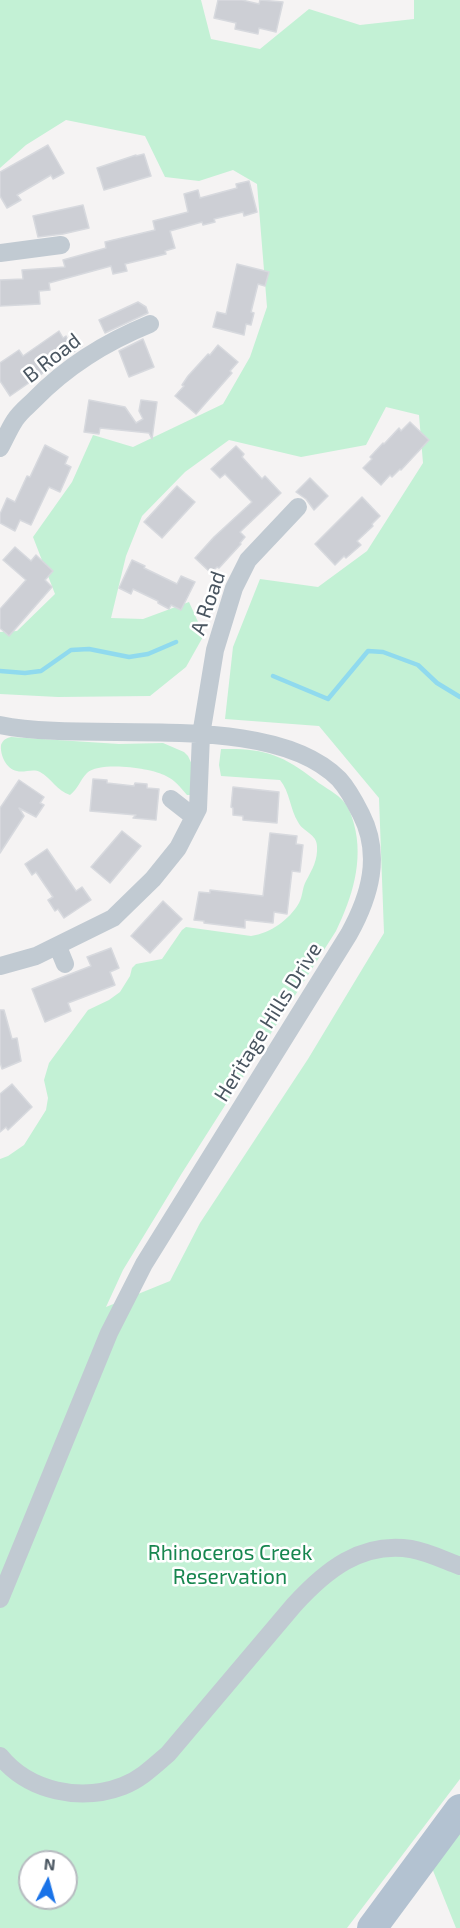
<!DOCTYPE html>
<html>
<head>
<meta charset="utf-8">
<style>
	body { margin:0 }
	#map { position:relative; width:460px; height:1928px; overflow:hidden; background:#f5f3f3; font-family:"Exo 2",sans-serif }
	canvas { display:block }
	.north { position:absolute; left:18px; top:1850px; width:60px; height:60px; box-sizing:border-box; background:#fff; border:2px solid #b7bbc0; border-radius:50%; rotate:6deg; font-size:16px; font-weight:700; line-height:24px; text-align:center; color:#4a5661 }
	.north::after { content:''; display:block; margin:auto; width:21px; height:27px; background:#1a73e8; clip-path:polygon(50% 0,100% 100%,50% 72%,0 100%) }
</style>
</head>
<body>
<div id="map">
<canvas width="460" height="1928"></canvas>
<div class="north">N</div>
</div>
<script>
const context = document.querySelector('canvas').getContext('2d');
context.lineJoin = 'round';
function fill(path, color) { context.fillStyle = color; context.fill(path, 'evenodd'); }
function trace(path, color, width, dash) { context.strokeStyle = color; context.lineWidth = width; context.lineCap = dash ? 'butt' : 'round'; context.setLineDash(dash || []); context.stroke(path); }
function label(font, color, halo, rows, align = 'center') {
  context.font = font + ' "Exo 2",sans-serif'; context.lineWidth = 5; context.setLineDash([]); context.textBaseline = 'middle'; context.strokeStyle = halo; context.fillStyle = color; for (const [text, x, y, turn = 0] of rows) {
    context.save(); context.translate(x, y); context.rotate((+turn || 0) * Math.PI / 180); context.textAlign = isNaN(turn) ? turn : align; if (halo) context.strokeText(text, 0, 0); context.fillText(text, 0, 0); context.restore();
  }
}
fill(new Path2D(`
	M0 0H201L211 39 260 49 309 9 360 25 414 19V0H460V1779L347 1928H0V1159L8 1156 24 1145 46 1110 48 1098 44 1080 49 1063 88 1010 109 1000 120 992 130 976 132 968 136 964 162 959 182 930 186 927 251 936C271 933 289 920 299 903 303 896 302 888 306 881 312 870 318 860 317 846 317 834 303 832 298 822 290 809 290 792 280 780L221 776 219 765 221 749C263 748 282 754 315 780 325 788 337 793 345 803 349 808 352 817 354 824 364 861 352 898 336 931L182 1173 123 1270 106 1307 170 1281 200 1223 308 1059 384 933 379 798 319 726 225 719 233 647 260 579 318 587 367 551 423 463 419 415 386 407 366 445 301 457 229 440 185 472 142 516 126 556 111 618 143 619 189 602 204 635 186 667 150 696 58 697 0 694V632L17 631 55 594 33 537 72 482 93 435 133 447 223 404 250 357 267 307 257 184 233 170 199 181 165 177 145 136 66 120 26 145 0 168ZM30 1862H66V1898H30Z
	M11 737 119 744 163 743 184 752 188 756 196 773 193 795H187C180 787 175 780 166 776 152 768 100 761 87 773 80 780 78 789 70 795 57 791 51 778 40 772 33 768 24 773 17 771 6 769 0 755 1 745 3 740 6 738 11 737Z
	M460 1830V1928H456L432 1868Z`), '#c3f1d5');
trace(new Path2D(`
	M0 671 25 673 41 671 71 650 89 649 129 657 148 654 176 642
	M273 676 328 699 368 651 383 652 418 665 437 683 460 697`), '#90daee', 4.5);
const building = new Path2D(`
	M218 0H242L259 4 260 0 283 2 276 32 259 28 258 34 235 29 236 23 214 18Z
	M48 145 64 173 53 179 51 175 17 195 21 200 7 208 0 196V172Z
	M144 154 151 176 104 190 97 168 136 155V156Z
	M249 181 257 212 244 216 243 212 214 219 215 222 203 225 202 222 170 231 175 248 165 251 166 254 125 264 127 271 113 274 111 266 49 283 50 290 39 291 40 304 0 306V280L23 279 22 270 65 267 63 260 106 248 105 242 155 230 153 221 188 212 184 194 198 190 200 198 237 188 236 184Z
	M83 205 89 228 63 234 38 237 33 216Z
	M237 264 269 272 265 286 258 284 251 312 254 313 251 325 246 324 244 335 213 327 217 312 226 314Z
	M138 302 146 307 148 313 105 333 99 320Z
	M59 331 63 338 66 336 68 340 75 336 82 346 10 396 0 381V363L19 350 23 356Z
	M143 339 154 367 129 377 119 351Z
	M218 345 238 362 230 371 232 373 196 414 175 396 184 386 182 385 188 376 208 354 210 355Z
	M89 400 125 407 136 423 143 419 139 411 141 400 157 402 152 439 149 433 100 428 99 434 84 432Z
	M410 422 429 440 401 470 400 469 392 477 390 475 381 485 363 468 372 459 370 457 383 443 384 444 399 428 401 431Z
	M45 445 68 457 65 464 71 467 60 492 49 487 31 525 20 520 15 531 0 523V514L7 498 15 502 27 476 30 477Z
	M236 446 244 454 242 457 262 479 265 476 281 493 240 532 245 537 240 543 241 544 219 568 217 567 211 573 195 558 214 537 252 502 225 474 220 478 211 469Z
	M310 478 328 496 314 510 306 499 296 492Z
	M177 486 195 502 162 538 144 522Z
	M362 497 380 516 372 524 373 526 357 541 361 545 346 558 344 556 335 565 315 544Z
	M15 547 31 561 36 555 53 571 45 580 52 587 9 636 0 628V609L26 580 3 560Z
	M132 560 145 566 144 568 177 584 181 576 195 582 181 610 171 605 169 609 158 603V601L133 589 131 594 119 588Z
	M93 779 107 780V783L134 786 135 783 147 784V788L159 789 156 820 133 818 136 815 90 811Z
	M19 780 44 797 40 803 44 805 36 817 19 808 24 816 0 853V808Z
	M233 787 279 792 277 823 243 820V816L233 815V808L231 807Z
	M122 831 141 846 110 883 91 867Z
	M270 833 297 836 296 844 303 845 300 872 292 871 287 914 274 912 273 923 245 920V928L204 923V921L194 920 199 892 210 893V890L263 896Z
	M47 849 76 891 82 887 91 900 64 918 58 909 55 911 48 900 53 897 36 872 32 875 25 864Z
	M163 901 182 919 150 953 131 936Z
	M111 948 119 968 110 972 115 985 68 1003 71 1011 45 1022 32 989 91 966 87 957Z
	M0 1010H4L12 1039 17 1038 21 1061 2 1069 0 1062Z
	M12 1084 32 1107 8 1130 6 1127 0 1132V1094Z`);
fill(building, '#cdcfd5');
trace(building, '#d7d9de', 1.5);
trace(new Path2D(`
	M0 253 61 245
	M0 448C5 439 9 429 15 420 20 412 28 406 34 400 66 367 108 341 150 324
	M0 725C92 744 270 709 339 779 348 789 355 802 361 814 382 855 370 896 349 934L144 1264 109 1333 0 1599
	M171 799 194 817
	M58 947 65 964
	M0 966 36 956 113 918 153 879 178 848 198 809 201 735 215 650 234 588 248 560 298 507
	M0 1756C29 1792 81 1802 123 1786 141 1779 154 1766 168 1754L294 1605C325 1571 361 1541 411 1549 428 1552 444 1560 460 1566`), '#c1cad2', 18);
trace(new Path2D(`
	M372 1928 460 1809`), '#b3c2d1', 30);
label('21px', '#4a5661', '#fff', [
	["B Road",52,358,-38],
	["A Road",208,603,-71],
	["Heritage Hills Drive",268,1022,-58]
]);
label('21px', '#17864f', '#fff', [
	["Rhinoceros Creek",230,1553],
	["Reservation",230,1577]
]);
</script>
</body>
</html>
